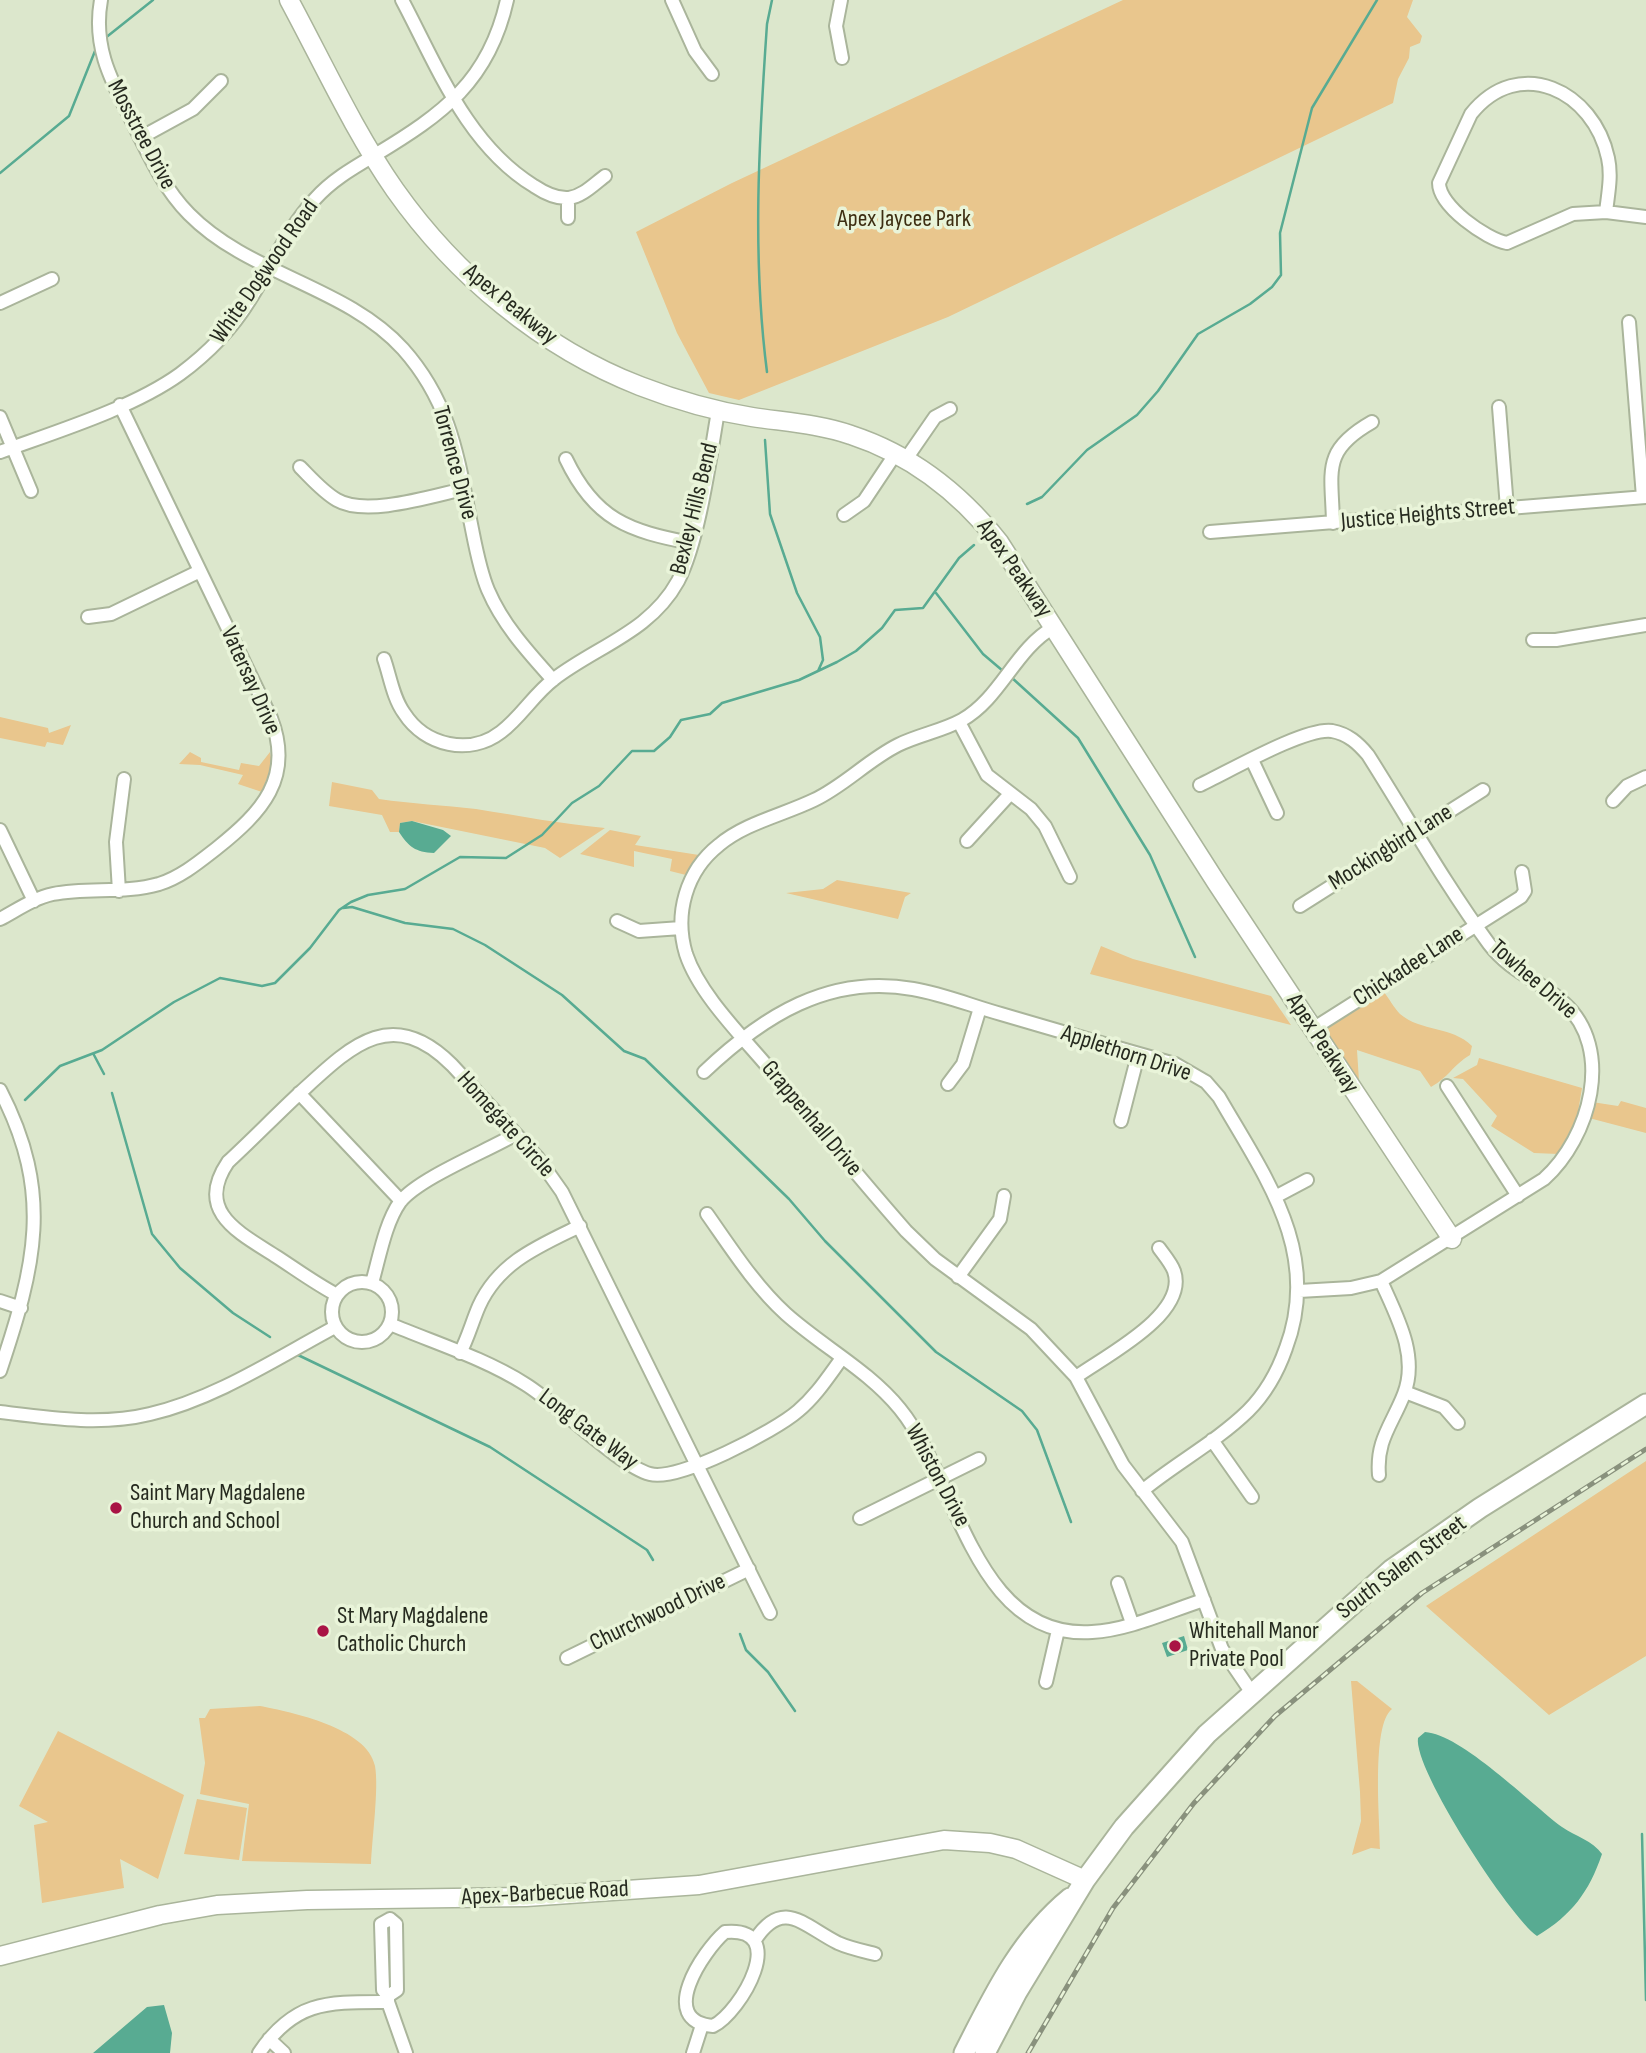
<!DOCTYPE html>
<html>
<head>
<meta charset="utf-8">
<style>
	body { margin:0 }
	canvas { display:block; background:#dce7cc }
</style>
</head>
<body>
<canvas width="1646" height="2053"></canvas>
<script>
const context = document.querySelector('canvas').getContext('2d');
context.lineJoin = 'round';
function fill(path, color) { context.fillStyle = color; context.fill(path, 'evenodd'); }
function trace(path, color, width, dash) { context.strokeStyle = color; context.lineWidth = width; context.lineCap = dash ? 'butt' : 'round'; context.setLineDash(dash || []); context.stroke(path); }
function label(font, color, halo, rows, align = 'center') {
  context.font = font + ' "Sofia Sans Condensed",sans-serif'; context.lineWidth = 7; context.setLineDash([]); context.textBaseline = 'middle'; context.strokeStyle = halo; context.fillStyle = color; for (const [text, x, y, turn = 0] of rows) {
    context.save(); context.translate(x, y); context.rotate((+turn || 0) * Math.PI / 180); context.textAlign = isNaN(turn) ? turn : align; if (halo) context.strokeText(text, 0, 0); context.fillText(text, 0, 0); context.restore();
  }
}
fill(new Path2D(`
	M1123 0H1413L1407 17 1422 36 1420 43 1410 47 1409 58 1398 79 1393 103 948 317 739 400 709 393 677 333 636 232 732 183Z
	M0 717 48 728 49 733 71 725 63 745 47 742 45 747 0 738Z
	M190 752 201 758V762L239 770 241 763 259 766 270 752 272 764 262 792 238 784 243 775 200 765 179 764Z
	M332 782 372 790 379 799C412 804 444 805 476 809 520 816 562 824 605 828L560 858 545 848 412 821 400 823 399 832H390L382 815 329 806Z
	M610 830 641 836 635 845 699 855 686 875 670 871 672 859 634 851V867L580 854Z
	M837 880 911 893 905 897 898 919 786 893 823 889Z
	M1101 946 1133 959 1271 996 1291 1025 1090 974Z
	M1383 991C1389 998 1394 1008 1400 1014 1421 1032 1452 1026 1472 1046L1470 1055C1452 1066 1449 1077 1431 1087L1420 1071 1357 1050 1359 1081 1331 1044 1327 1029 1333 1022Z
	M1479 1058 1582 1088 1577 1118 1558 1154 1534 1153 1491 1126 1497 1116 1463 1079 1453 1078 1477 1065Z
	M1621 1101 1646 1108V1133L1589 1118 1592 1102 1618 1106Z
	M1646 1461V1656L1549 1715 1426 1606Z
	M1351 1681H1357L1392 1709C1371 1725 1380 1821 1380 1849L1371 1848 1352 1855 1361 1821 1360 1792Z
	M260 1706C291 1712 368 1728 375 1766 379 1788 372 1838 371 1864L242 1861 249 1804 200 1794 205 1763 199 1718H205L210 1709Z
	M58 1731 184 1795 158 1879 120 1859 124 1888 42 1903 34 1825 48 1822 19 1806Z
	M197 1799 247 1808 239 1860 184 1854Z`), '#e9c68d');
fill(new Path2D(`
	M412 821 443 830 451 836 434 853C415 852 409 847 399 832L400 823Z
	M1184 1636 1188 1650 1167 1657 1162 1643Z
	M1425 1732C1461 1734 1531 1804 1562 1827 1575 1836 1593 1841 1602 1854 1589 1892 1572 1915 1537 1936 1510 1917 1413 1769 1418 1738Z
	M164 2005 172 2033 170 2053H93L147 2007Z`), '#58ab92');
trace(new Path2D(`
	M104 39 153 0
	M0 173 69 116 97 46
	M767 372C752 256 759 140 767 24L772 0
	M765 440 770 514 797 593 820 637 823 660 818 671
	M1027 504 1042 497 1087 450 1137 415 1158 391 1198 334 1250 304 1272 287 1281 275 1280 233 1312 108 1377 0
	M936 593 983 654 1003 671
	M1011 677 1078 738 1150 855 1195 957
	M343 908 352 907 405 923 453 929 485 945 562 995 624 1051 645 1059 789 1199 825 1241 936 1352 1022 1411 1037 1430 1071 1522
	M94 1055 104 1074
	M112 1093 152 1234 180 1268 233 1313 270 1337
	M25 1100 60 1066 102 1050 174 1002 220 978 262 986 275 983 310 948 339 910 351 902 368 895 405 889 460 857 506 858 542 835 572 803 599 786 632 751H654L670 737 681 720 710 714 722 703 799 680 837 662 856 651 882 628 895 610 923 608 959 558 974 545
	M298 1355 490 1447 647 1550 653 1560
	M740 1634 746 1650 768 1672 795 1711
	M1642 1834 1646 2000`), '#58ab92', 2.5);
const street = new Path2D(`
	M101 0C93 44 109 77 129 115 146 149 162 187 189 214 249 275 346 286 403 349 452 404 458 460 472 529 476 549 480 571 488 590 503 625 528 652 553 680
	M402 0C437 66 467 145 534 186 543 192 557 199 569 198 583 196 594 184 605 176
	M672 0 695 51 712 74
	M841 0 836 26 842 58
	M140 138 193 109 221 81
	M568 198V218
	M1606 212C1608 194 1612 176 1608 158 1594 91 1519 54 1471 114L1439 183C1439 206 1486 239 1507 243L1573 214 1606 212 1646 217
	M0 303 52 279
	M1629 322 1643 497
	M1499 407 1507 508
	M0 417 31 491
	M0 452C55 432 133 408 180 374 207 354 231 330 249 301 271 267 287 229 315 199 332 180 353 168 375 155 443 114 489 81 507 0
	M566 459C595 520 629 531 691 543
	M906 459 935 417 950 409
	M300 467C311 478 323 492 337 500 366 517 432 496 464 489
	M844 515 864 501 896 453
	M1333 523C1332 471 1321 451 1372 422
	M1210 532 1646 497
	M88 617 111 614 200 571
	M1054 627C1015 649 1001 698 962 720 942 731 918 735 898 745 868 760 844 786 814 800 783 815 745 823 719 845 686 871 674 914 686 954 700 996 745 1039 773 1073 817 1126 860 1179 906 1231L935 1259 1031 1329 1076 1377 1123 1465 1182 1542 1222 1649 1252 1693
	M1533 640H1556L1646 625
	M384 659C390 676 393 698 404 713 425 746 470 756 501 732 521 717 534 694 554 679 597 646 650 632 678 581 699 541 710 458 718 411
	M959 722 987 775 1031 809 1045 826 1070 877
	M1252 760 1277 813
	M1200 785C1228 772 1305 727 1332 731 1348 734 1358 743 1368 755 1408 818 1445 884 1489 944 1511 973 1540 980 1564 1003 1615 1049 1590 1138 1544 1179L1381 1281 1351 1288 1299 1291
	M1613 801 1627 786 1646 777
	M0 830 34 901
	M967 841 1009 795
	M119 891 116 842 124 779
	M1300 906 1483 790
	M0 919C17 910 34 898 53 894 88 887 124 894 159 884 181 877 199 862 217 848 262 812 294 778 271 718L120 405
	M617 921 639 931 681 928
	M1311 1030 1521 897 1525 891 1522 872
	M704 1072C763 1016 829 974 913 989 943 994 972 1006 1001 1014 1059 1031 1117 1048 1175 1064L1206 1082 1219 1097C1265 1177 1322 1252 1286 1348 1278 1371 1265 1394 1248 1411 1216 1442 1176 1463 1142 1491
	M948 1084 963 1064 980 1008
	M1447 1086 1518 1196
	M0 1090C54 1194 35 1266 0 1371
	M299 1093 401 1201
	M1121 1121 1138 1055
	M1275 1197 1307 1180
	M707 1214C731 1248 755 1286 786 1314 823 1347 868 1370 900 1409 958 1480 974 1640 1092 1632 1129 1630 1169 1611 1204 1600
	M958 1277 1000 1219 1004 1196
	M332 1312a30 30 0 1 1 60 0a30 30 0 1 1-60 0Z
	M372 1283C379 1259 385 1223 400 1202 419 1178 487 1151 516 1134
	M337 1295C316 1284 297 1270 277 1257 240 1233 194 1212 228 1162 253 1139 277 1114 302 1091 351 1046 392 1005 452 1065L538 1158 562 1192 770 1613
	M0 1301 21 1308
	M390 1324C435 1343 484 1358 525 1384 558 1404 619 1466 650 1474 678 1482 775 1431 798 1411 816 1396 828 1377 842 1358
	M460 1353C468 1338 472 1322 479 1306 499 1262 539 1246 580 1226
	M1076 1377C1105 1356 1189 1314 1174 1271 1171 1263 1164 1255 1159 1248
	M1405 1392 1444 1407 1458 1423
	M0 1412C49 1418 101 1426 150 1414 215 1399 277 1358 335 1327
	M1212 1440 1252 1497
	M1379 1475C1376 1440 1392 1425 1404 1394 1419 1355 1396 1315 1381 1281
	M860 1518 979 1459
	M1118 1583 1132 1623
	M567 1658 749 1569
	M1046 1682 1058 1630
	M725 1932C791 1926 741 2012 713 2026 656 2021 703 1951 725 1932Z
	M755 1940C783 1897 804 1926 838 1943 849 1948 863 1951 875 1954
	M388 1996 383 1990 381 1924 390 1919
	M388 2002 406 2053
	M269 2039 284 2053
	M259 2053C295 2000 328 2002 388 2002V1996L397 1990 396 1924 390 1919
	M693 2053 702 2025`);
const secondary = new Path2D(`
	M289 0C323 63 354 131 395 190 455 275 542 348 640 386 676 400 714 411 752 417 785 422 820 424 851 435 912 455 960 493 999 542L1216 882 1452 1239
	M0 1956 160 1915 217 1905 307 1900 526 1897 699 1885 944 1840 990 1843 1016 1849 1085 1880`);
const primary = new Path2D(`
	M964 2053C993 1996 1020 1939 1070 1898
	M985 2053 1017 1992 1085 1880 1124 1827 1207 1734 1391 1570 1480 1508 1646 1404`);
trace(street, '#aab59b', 16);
trace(secondary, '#aab59b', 21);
trace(primary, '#aab59b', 23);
trace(street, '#fff', 12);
trace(secondary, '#fff', 18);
trace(primary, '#fff', 19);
const rail = new Path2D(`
	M1028 2053 1113 1908 1194 1803 1275 1716 1422 1593 1646 1449`);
trace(rail, '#89917d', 5);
trace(rail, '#e9f4d9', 2.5, [8]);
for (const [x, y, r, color] of [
	[116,1508,7,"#a91445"],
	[323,1631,7,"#a91445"],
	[1175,1646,7,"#a91445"]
]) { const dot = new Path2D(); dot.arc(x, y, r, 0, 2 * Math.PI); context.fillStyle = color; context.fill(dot); trace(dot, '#e9f4d9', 2.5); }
label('24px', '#262a1f', '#e9f4d9', [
	["Mosstree Drive",141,135,62],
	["White Dogwood Road",265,272,-55],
	["Apex Peakway",510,305,39],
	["Torrence Drive",454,463,75],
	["Bexley Hills Bend",695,509,-76],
	["Justice Heights Street",1428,515,-5],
	["Apex Peakway",1014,569,55],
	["Vatersay Drive",250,681,66],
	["Mockingbird Lane",1391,848,-32],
	["Chickadee Lane",1409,967,-33],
	["Towhee Drive",1533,980,41],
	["Apex Peakway",1322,1044,57],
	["Applethorn Drive",1126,1054,18],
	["Grappenhall Drive",811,1119,50],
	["Homegate Circle",505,1125,48],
	["Long Gate Way",588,1430,37],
	["Whiston Drive",937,1476,62],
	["South Salem Street",1402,1568,-37],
	["Churchwood Drive",658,1613,-26],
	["Apex-Barbecue Road",545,1894,-3]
]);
label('24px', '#3d2e12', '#e9f4d9', [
	["Apex Jaycee Park",904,220]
]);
label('24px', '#262a1f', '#e9f4d9', [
	["Saint Mary Magdalene",130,1494],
	["Church and School",130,1522],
	["St Mary Magdalene",337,1617],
	["Catholic Church",337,1645],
	["Whitehall Manor",1189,1632],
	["Private Pool",1189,1660]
], 'left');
</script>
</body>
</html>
